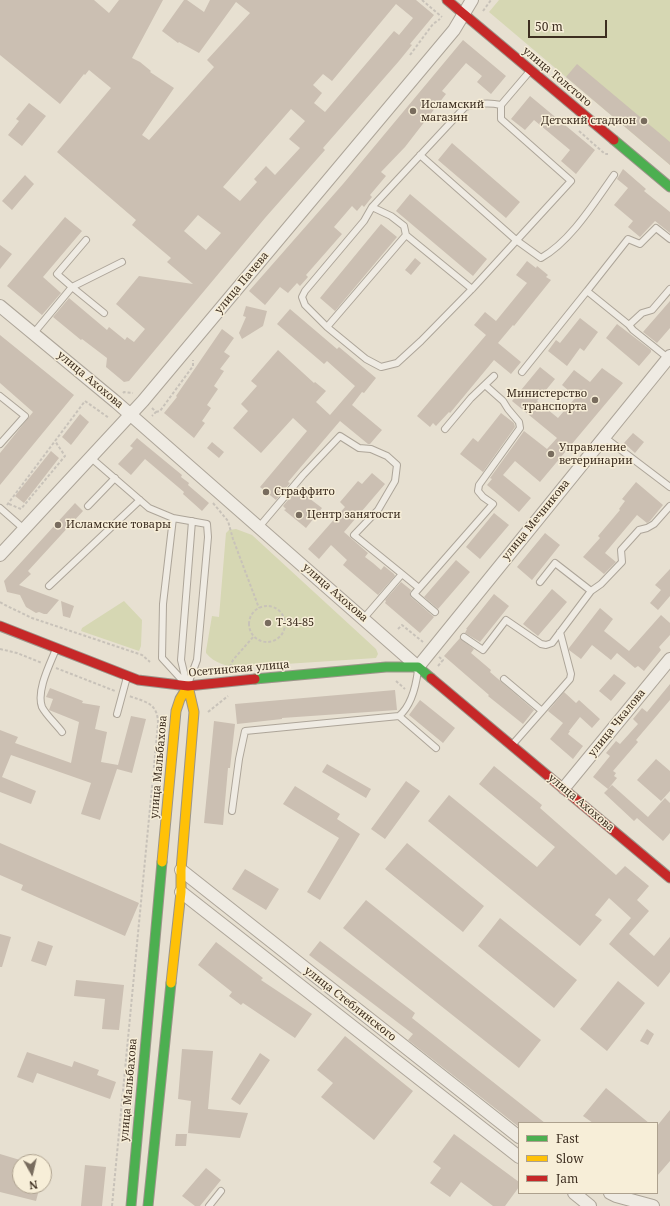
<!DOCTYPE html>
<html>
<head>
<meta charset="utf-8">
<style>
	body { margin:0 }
	#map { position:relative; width:670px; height:1206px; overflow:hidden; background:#e7e0d1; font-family:"Noto Serif",serif }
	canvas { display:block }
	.legend { position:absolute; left:518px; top:1122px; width:140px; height:72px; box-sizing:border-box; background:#f7eed8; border:1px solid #ada18e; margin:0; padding:5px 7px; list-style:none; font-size:12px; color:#3d2e20 }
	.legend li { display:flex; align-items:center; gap:8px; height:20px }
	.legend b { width:20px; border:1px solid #ada18e }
	.north { position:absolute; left:12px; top:1154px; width:40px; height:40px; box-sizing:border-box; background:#f7eed8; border:1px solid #ada18e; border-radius:50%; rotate:172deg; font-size:11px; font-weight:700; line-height:16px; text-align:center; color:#3d2e20 }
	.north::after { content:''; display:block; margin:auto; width:14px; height:18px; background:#786c5e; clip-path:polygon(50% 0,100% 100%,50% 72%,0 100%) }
	.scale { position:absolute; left:528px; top:20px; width:79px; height:18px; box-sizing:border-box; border:2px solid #3d2e20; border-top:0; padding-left:5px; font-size:12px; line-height:14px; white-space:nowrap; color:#3d2e20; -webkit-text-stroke:3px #f7eed8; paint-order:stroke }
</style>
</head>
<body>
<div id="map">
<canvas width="670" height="1206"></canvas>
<ul class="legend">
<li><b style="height:5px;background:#4caf50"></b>Fast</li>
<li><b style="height:5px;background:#ffc107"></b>Slow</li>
<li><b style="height:5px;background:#c62828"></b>Jam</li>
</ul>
<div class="north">N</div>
<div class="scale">50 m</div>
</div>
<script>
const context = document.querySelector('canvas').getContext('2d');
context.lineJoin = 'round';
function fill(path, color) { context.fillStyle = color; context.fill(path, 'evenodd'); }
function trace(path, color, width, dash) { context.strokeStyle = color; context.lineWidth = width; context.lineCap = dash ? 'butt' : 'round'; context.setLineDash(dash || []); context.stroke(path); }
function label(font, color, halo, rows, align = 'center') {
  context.font = font + ' "Noto Serif",serif'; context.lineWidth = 3; context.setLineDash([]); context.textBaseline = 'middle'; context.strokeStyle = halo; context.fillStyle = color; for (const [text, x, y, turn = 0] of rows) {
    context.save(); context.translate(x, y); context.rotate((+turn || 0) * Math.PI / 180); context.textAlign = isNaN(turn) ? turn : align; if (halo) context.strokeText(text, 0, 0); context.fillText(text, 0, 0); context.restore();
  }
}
fill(new Path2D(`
	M499 0H670V165L489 12Z
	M236 529 252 535 376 649 378 654 376 658 240 667C227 667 214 663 206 653V651L212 616 219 617 226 533 229 530Z
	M124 601 142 620 141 646 139 651 81 631 82 628Z`), '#d6d7b3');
fill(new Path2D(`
	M0 0H94L109 13 119 0H163L132 58 140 62 151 71 150 72 174 88 142 135 149 140 214 67 207 60 250 13 236 2 199 53 179 42 178 43 162 31 184 0H187L204 12 210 0H416L434 15 410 44 412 45 399 61 323 148 325 150 265 218 129 381 124 382 106 367 107 358 82 339 81 340 53 317 69 298 107 330 109 327 125 340 127 337 134 342 145 329 116 304 139 276 193 284 167 262 171 258 132 225 136 220 57 152 111 88 89 70 85 75 84 74 60 104 0 55ZM396 4 413 18 399 35 394 31 325 112 314 103 322 93 313 85 323 74 332 81ZM291 109 305 121 289 139 300 148 275 175 266 166 254 179 257 182 240 201 223 187ZM198 215 221 233 206 250 184 231Z
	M463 40 506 76 491 94 477 82 482 76 466 63 442 91 446 94 405 147 381 172 386 176 370 195 372 197 364 207 362 205 357 211 352 206 334 227 342 234 306 275 308 277 300 286 297 283 288 293 280 287 265 305 249 291 343 184Z
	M577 64 670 142V165L566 77Z
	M530 96 595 150 576 174 561 161 570 150 534 120 525 130 511 119Z
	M29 103 46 116 22 146 8 135 19 121 16 119Z
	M452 143 520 202 506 218 438 160Z
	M623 169 646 189 644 191 670 212V233L655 221 640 237 628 227 633 221 614 205 628 188 617 179Z
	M25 175 34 184 12 210 2 201Z
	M410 194 487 259 473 276 396 211Z
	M65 217 82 231 43 277 61 293 42 315 7 286Z
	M381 224 397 237 335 311 320 298Z
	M0 245 12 254 0 269Z
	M415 258 421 263 411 275 405 270Z
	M527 261 536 268 537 266 548 275 546 277 551 280 514 326 513 325 498 343 521 362 511 374 494 360 450 413 449 412 436 426 433 423 430 427 417 416 486 335 474 325 485 312 496 321 527 283 516 275Z
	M670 301V328L657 343 643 332Z
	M246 306 267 311 263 326 242 339 239 333 246 317 243 316Z
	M290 309 337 349 339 347 376 378 364 393 362 392 352 405 382 430 370 444H368L340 421 288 482 290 483 276 500 260 487 307 431 293 418 261 453 233 428 248 411 241 404 257 386 251 381 278 350 314 383 315 382 326 391 316 402 330 415 355 386 327 361 324 364 277 324Z
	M580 318 598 332 584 351 580 348 567 366 548 351 556 340 560 343Z
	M617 324 651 350V352L639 366 606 338Z
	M222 329 234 338 224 352 230 356 220 369 224 371 214 386 218 389 207 405 211 408 202 421 205 423 194 438 164 413 177 397 176 396Z
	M0 335 74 395 0 485V453L33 412 0 383Z
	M540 367 555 379 537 401 558 418 576 397 562 385 574 370 590 382 602 368 623 383 540 482 515 461 503 475 531 498 519 512 487 485 492 479 490 478 524 431 547 449 557 438 512 401Z
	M501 413 514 423 515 427 483 472 460 454 473 438 478 442Z
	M80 414 89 422 71 445 62 437Z
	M633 433 644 442 635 453 624 443Z
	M137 438 182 475 181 477 189 483 188 485 209 503 202 511 183 494 184 492 145 459 131 475 118 464 133 448 130 446Z
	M212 442 224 452 219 458 207 448Z
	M51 451 59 458 24 503 15 496Z
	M372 473 385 484 344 532 368 553 365 557 373 563 381 570 384 566 394 574 395 576 378 595 343 565 347 560 331 545 319 559 308 549 345 507 340 502 358 481 362 484Z
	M636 482 663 505 650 521 647 523 637 515 605 553 616 562 604 574 583 557 600 538 598 536 620 510 619 509 625 501 622 499Z
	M297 489 322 508 306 528 284 510 286 509 283 506Z
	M75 503 83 511 28 571 31 574 19 585 59 600 47 614H44L39 612 36 613 26 607 20 595 7 592 4 581Z
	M494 513 509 525 480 559 466 547Z
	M545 533 560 545 532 580 517 567Z
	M456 560 470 572 438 609 424 597Z
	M670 569V596L658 610 650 603 661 590 655 585Z
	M401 582 411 590 410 594 411 597 434 617 420 633 385 603 386 601 385 600Z
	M552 589 567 602 538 636 523 624Z
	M494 594 509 606 480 642 465 633 467 629H466Z
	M61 601 74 606 70 618 63 616Z
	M600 608 613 619 604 631 629 651 661 615 670 623V635L659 647 661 650 644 671 638 666 635 668 617 653 611 660 592 645 581 659 569 650V648Z
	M460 638 474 649 471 653 491 670 490 672 534 710 523 724 488 696 489 695 444 656Z
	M614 674 626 683 611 701 599 691Z
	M670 684V700L636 740 638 742 613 771 616 773 614 776 617 778 608 789 593 777 610 756 606 753 616 741 620 744 638 724 633 719 642 708 647 712Z
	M50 688 83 701 82 703 100 706 95 729 107 732 101 762 118 765 131 716 146 719 132 773 117 769 100 820 81 814 91 783 11 755 2 777 36 791 31 804 0 792V730L18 737 15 743 71 763 79 722 49 710 53 699 46 697Z
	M395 690 397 710 282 718V719L237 724 235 704Z
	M564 692 576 703 579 700 600 719 592 728 580 717 569 731H570L568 734 583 746 573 759 550 739 563 723 548 711Z
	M420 700 455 728 443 743 409 715Z
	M214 721 235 724 230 768H228L223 825 204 823Z
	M656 759 670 771V791L661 801 637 780Z
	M327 764 371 789 366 798 322 772Z
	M494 766 542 805 540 808 616 875 625 866 649 886 637 900 649 911 629 934 654 956 670 937V972L658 987 609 944 631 918 609 898 595 915 602 920 580 946 428 821 449 795 537 867 555 847 479 784Z
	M406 781 420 791 385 839 371 829Z
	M612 785 648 817 665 798 670 803V833L663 841 637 818 634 821 604 793Z
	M295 786 340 814 337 819 360 834 320 900 307 892 339 838 283 804Z
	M0 843 139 903 125 936 21 890 23 885 0 875Z
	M407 843 484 906 463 932 385 869Z
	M245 869 279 889 266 910 232 889Z
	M366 900 541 1040 519 1068 343 928Z
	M500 918 577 980 554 1008 478 946Z
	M0 934 11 937 2 967H0Z
	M38 941 53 946 46 966 31 961Z
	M320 941 415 1013 412 1018 545 1123H519V1127L408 1040 413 1034 309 955Z
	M216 942 263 978 261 980 312 1014 295 1038 243 1003 241 1005 229 996 232 992 198 965Z
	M76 980 124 985 119 1030 102 1029 105 999 74 996Z
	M618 981 645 1003 607 1051 580 1029Z
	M647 1029 654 1034 648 1045 640 1041Z
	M345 1036 413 1091 374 1140 321 1097 333 1083 317 1070Z
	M182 1049 213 1051 208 1109 248 1113 240 1138 188 1133 191 1101 178 1099Z
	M27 1052 72 1067 74 1061 99 1070 97 1075 116 1082 110 1099 37 1073 33 1083 17 1077Z
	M260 1053 270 1060 240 1105 231 1099Z
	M606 1088 649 1123H593L583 1116Z
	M670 1110V1161L657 1176V1126Z
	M176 1134H187L186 1146H175Z
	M454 1134 519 1182V1187L505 1206H493L461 1182 450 1197 430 1183 441 1168 433 1162Z
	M0 1154 20 1160V1186H40L36 1201 0 1192Z
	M85 1165 106 1167 102 1206H81Z
	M206 1168 221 1180 200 1206H195L182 1196Z`), '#cbbfb2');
const lane = new Path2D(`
	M501 105V119L571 181 472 289 421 341 397 363 381 367 366 359 327 327 305 305 302 297 305 291 364 221 372 207 465 107C478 103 488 102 501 105L530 71
	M420 155 516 240 541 258C571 241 594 203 614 175
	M372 207 391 216 404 226 406 235
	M670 239 656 228 640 244 628 239 587 291 629 325 642 313 652 310 670 289
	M86 240 57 274 72 287 122 262
	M629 325 633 330 668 358
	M327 327 406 235 472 289
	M33 334 72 287 104 313
	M522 372 587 291
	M0 396 25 416 0 444
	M445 429 471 398 494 376
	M604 437 670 487
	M90 457 149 508 173 518 207 524 208 537 197 660 188 684
	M88 506 115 478
	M0 508 24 529
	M173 518 163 604 162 658 183 681
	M259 527 303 475 340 436 359 448 371 449 387 456 397 465 395 481 378 510 354 535 402 574
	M540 582 555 563 591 591 601 584 622 562 621 550 639 530 647 528 654 524 670 506
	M49 586 140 500
	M435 612 414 594 493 504 483 497 478 491 479 485 520 428 519 422 508 409 503 401 485 385
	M364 618 402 574 419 588
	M464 637 483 650 506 620 541 644 546 645 552 643 591 591
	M56 649C50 664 36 691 42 707 46 715 57 725 62 732
	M504 679 542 711
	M187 685 181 660 192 521
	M117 714 127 677
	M399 716 436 748
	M513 744 570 679 571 674 560 632
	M232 811 239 759 245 731 399 716C411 706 416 686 418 670
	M209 1206 221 1191`);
const street = new Path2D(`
	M0 306 116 402 418 667 670 356
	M0 555 143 401 454 30 472 0
	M564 788 670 659
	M181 870 519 1137
	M181 892 519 1157
	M574 1193 590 1206
	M610 1193 616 1196 653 1206`);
const fast = new Path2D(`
	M614 140 670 187
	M255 679 386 667H418L431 678
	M131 1206 162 862
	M148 1206 171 983`);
const slow = new Path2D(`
	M162 862 176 711 180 699 188 686
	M171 983 181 892V870L194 712 188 686`);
const jam = new Path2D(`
	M447 0 614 140
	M0 626 138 680 188 686 255 679
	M431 678 670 878`);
trace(lane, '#ada599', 8);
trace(street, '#ada599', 14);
trace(fast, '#9c958a', 11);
trace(slow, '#9c958a', 11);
trace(jam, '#9c958a', 11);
trace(new Path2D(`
	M422 0 442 17
	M483 11 491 0
	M410 55 433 24 440 19
	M579 131 605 154H608
	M123 393 124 392 133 393
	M152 408 156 412 152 416
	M156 412 160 411 193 366V360
	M213 503 228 521 233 539 259 608
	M9 504 21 509 65 456 55 441
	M7 505 85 401 109 418
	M0 602 5 605 32 618 142 655 150 662
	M249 624a18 18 0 1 1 36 0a18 18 0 1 1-36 0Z
	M398 629 402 625 423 642
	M0 649 17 653 42 663
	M438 666 443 660 439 657
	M230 667 233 660 254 636
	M56 668 115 691
	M396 681 405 689
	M208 712 228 696
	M112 1206 158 724C158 703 146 702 129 696`), '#c8c2b9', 2, [3, 2]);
trace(lane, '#efebe3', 6);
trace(street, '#efebe3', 12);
trace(fast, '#4caf50', 9);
trace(slow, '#ffc107', 9);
trace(jam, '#c62828', 9);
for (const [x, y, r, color] of [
	[413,111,4,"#786c5e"],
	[644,121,4,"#786c5e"],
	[595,400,4,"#786c5e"],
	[551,454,4,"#786c5e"],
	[266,492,4,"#786c5e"],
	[299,515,4,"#786c5e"],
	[58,525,4,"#786c5e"],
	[268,623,4,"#786c5e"]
]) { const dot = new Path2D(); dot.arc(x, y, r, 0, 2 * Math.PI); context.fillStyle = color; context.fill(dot); trace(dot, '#f7eed8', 1.5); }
label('11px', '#3d2e20', '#f7eed8', [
	["улица Толстого",557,77,40],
	["улица Пачева",242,283,-50],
	["улица Ахохова",90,380,40],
	["улица Мечникова",536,520,-51],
	["улица Ахохова",335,593,41],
	["Осетинская улица",239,669,-5],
	["улица Чкалова",617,723,-51],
	["улица Мальбахова",159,767,-85],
	["улица Ахохова",581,803,40],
	["улица Стеблинского",350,1004,38],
	["улица Мальбахова",129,1090,-85]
]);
label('11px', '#3d2e20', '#f7eed8', [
	["Исламский",421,105],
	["магазин",421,118],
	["Детский стадион",636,121,"right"],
	["Министерство",587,394,"right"],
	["транспорта",587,407,"right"],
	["Управление",559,448],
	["ветеринарии",559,461],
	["Сграффито",274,492],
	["Центр занятости",307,515],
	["Исламские товары",66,525],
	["Т-34-85",276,623]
], 'left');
</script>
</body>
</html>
